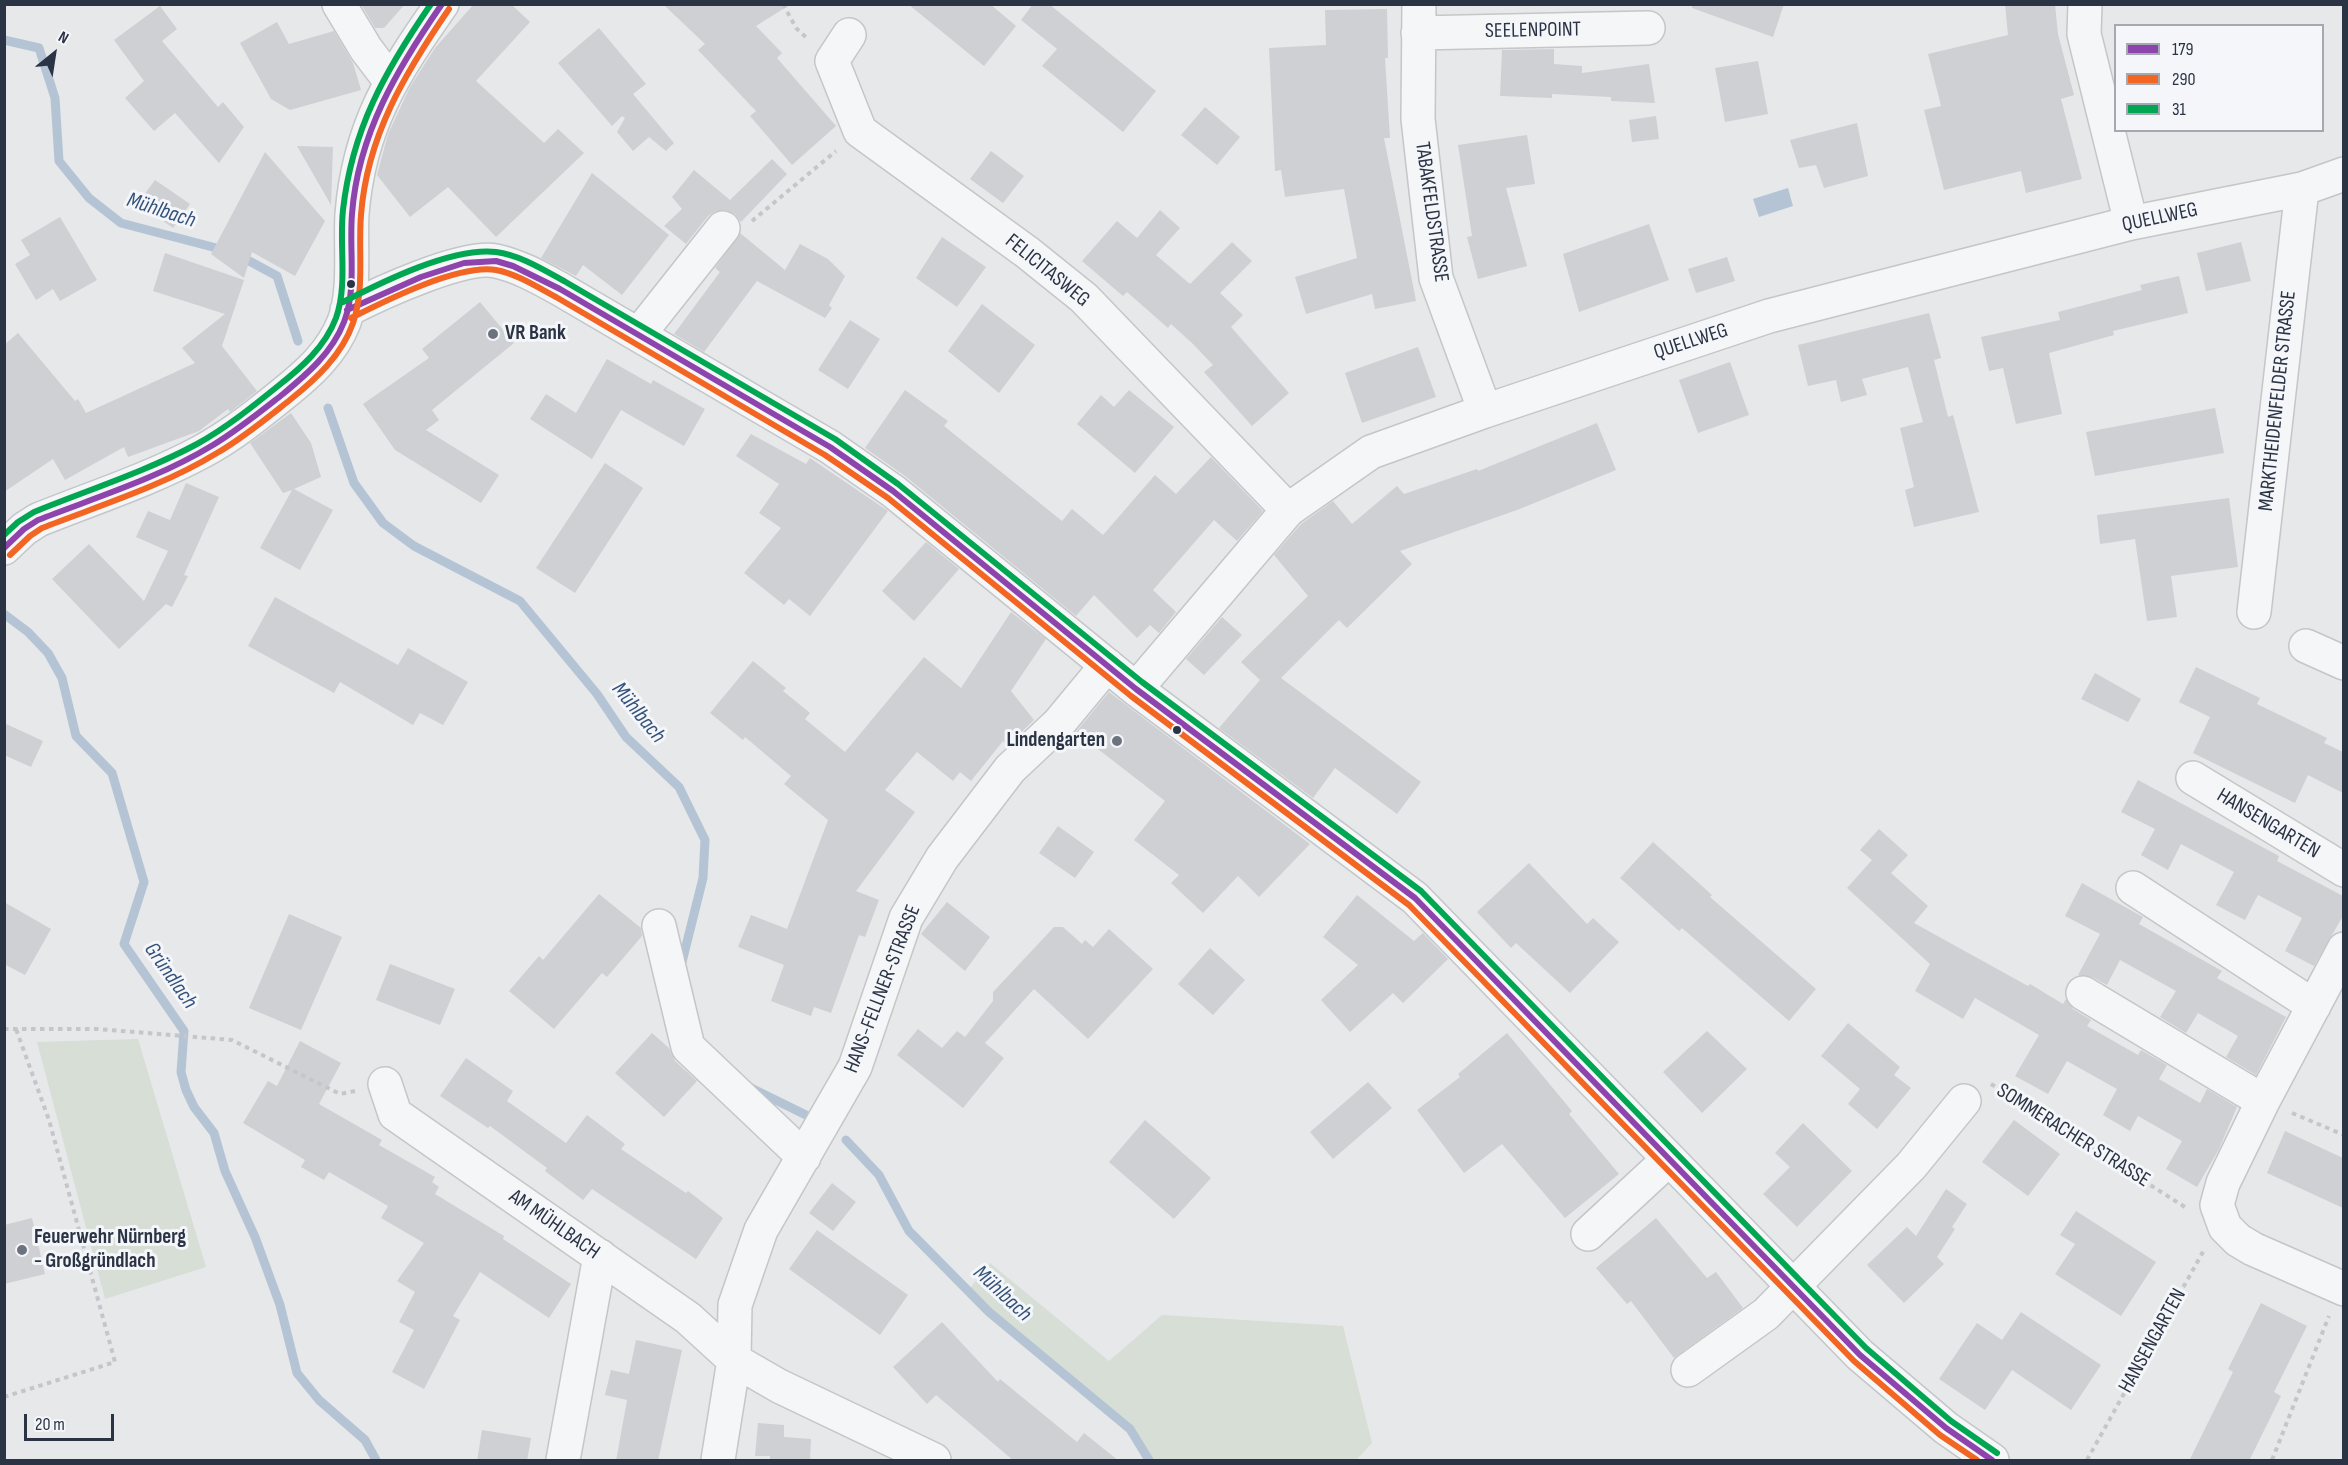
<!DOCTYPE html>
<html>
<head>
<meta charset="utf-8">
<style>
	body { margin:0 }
	#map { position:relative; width:2348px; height:1465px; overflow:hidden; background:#e6e8ea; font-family:"Sofia Sans Condensed",sans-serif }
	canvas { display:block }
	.frame { position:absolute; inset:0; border:6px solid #2b3445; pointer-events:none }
	.legend { position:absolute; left:2114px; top:24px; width:210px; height:108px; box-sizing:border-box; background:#f4f6f9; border:2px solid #a4a8b1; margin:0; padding:8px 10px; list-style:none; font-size:18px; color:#2b3445 }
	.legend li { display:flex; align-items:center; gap:12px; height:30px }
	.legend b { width:30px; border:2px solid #a4a8b1 }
	.north { position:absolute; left:24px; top:24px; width:60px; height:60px; -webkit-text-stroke:4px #f4f6f9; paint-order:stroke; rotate:30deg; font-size:16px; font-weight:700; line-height:24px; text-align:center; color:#2b3445 }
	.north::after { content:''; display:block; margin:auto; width:21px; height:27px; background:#2b3445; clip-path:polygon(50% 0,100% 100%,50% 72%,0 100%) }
	.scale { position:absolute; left:24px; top:1414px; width:90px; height:27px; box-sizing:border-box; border:3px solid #2b3445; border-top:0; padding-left:8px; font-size:18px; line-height:21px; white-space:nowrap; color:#2b3445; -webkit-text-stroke:4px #f4f6f9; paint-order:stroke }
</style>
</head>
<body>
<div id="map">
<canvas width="2348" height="1465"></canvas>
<div class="frame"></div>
<ul class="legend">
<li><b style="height:8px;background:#8e44ad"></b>179</li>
<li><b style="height:8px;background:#f26522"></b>290</li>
<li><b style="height:8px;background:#00a651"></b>31</li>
</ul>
<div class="north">N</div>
<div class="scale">20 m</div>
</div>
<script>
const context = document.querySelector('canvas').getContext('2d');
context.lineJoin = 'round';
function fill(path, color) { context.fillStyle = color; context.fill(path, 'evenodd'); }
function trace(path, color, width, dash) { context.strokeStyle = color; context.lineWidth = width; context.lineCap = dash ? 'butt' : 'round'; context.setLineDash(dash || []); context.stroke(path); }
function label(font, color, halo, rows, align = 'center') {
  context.font = font + ' "Sofia Sans Condensed",sans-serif'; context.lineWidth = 6; context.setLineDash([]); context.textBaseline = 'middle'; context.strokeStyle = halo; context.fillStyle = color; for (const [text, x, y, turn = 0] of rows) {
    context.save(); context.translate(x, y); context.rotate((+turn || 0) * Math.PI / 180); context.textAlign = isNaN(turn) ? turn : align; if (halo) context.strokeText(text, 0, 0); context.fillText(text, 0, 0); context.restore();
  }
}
fill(new Path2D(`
	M138 1039 206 1267 105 1299 37 1042Z
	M990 1263 1109 1361 1162 1315 1343 1326 1372 1443 1356 1460H1145L1128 1431 966 1293Z`), '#d6ded6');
fill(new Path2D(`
	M1788 188 1793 206 1759 217 1753 199Z`), '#b4c4d5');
trace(new Path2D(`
	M4 40 39 48 55 98 59 161 89 198 121 223 224 250
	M240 256 277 276 298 341
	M328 408 354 483 383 523 414 546 520 601 597 694 626 737 679 787 705 840 703 878 681 966
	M4 614 28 632 48 653 62 678 76 736 112 773 144 882 124 944 184 1031 181 1072 186 1090 194 1107 214 1133 225 1171 255 1237 280 1305 297 1373 319 1400 365 1440 376 1460
	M749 1087 806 1115
	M846 1140 879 1175 909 1231 989 1312 1130 1429 1149 1460`), '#b4c4d5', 9);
fill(new Path2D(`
	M361 4H405L384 28H375Z
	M474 4H511L530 22 476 81 544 143 558 129 584 153 496 237 448 187 410 217 377 175 388 134 410 87 435 48Z
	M663 4H791L756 26 782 53 777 58 836 126 792 165 750 116 756 111 698 50 705 44Z
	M908 4H990L1016 26 984 66Z
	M1033 4H1049L1156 91 1123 132 1042 66 1057 49 1021 20Z
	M1692 4H1784L1773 37 1692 8Z
	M2005 4H2055L2058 34 2074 95 2061 99 2082 179 2026 193 2021 171 1944 190 1924 110 1941 106 1928 54 2008 35Z
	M160 6 177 29 162 41 218 107 223 102 244 127 219 163 175 113 154 131 125 98 144 81 114 40Z
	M1387 9 1388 58H1385L1390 138H1384L1416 301 1375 309 1372 294 1306 314 1295 277 1357 258 1344 189 1285 197 1281 170 1275 171 1269 48 1326 45 1325 10Z
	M277 22 289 44 334 31 353 63 361 90 290 110 271 99 240 43Z
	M599 28 646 84 633 94 674 143 666 151 649 137 633 151 617 132 625 118 622 116 612 126 558 63Z
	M1554 49V64L1582 66V73L1649 64 1655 103 1611 101V97L1552 94V98L1500 96 1502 50Z
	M1758 61 1768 114 1725 122 1715 68Z
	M1205 107 1240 137 1217 165 1181 135Z
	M1656 116 1659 139 1632 142 1629 120Z
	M1857 123 1868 176 1824 188 1816 165 1799 168 1790 140Z
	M1527 135 1535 184 1506 188 1527 266 1478 279 1467 237 1472 236 1458 145Z
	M297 146 333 147 331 205Z
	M991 151 1024 176 1003 203 970 179Z
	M265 152 325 221 295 276 252 252 244 278 211 254Z
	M772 159 787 174 741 222 735 214 726 210 716 211 708 216 686 244 664 226 682 209 672 197 694 170 730 200Z
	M592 173 669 235 622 295 583 265 576 276 541 258Z
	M155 180 190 204 173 228 138 203Z
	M1160 210 1180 228 1156 255 1190 284 1232 242 1252 261 1220 293 1243 315 1231 327 1289 393 1252 426 1204 372 1213 365 1193 344 1171 324 1168 328 1127 292 1123 296 1082 261 1117 221 1137 238Z
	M60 217 97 280 60 301 53 289 36 300 15 264 30 255 21 240Z
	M1649 224 1669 280 1579 312 1563 254Z
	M740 233 785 270 800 244 828 259 845 276 829 305 832 308 825 318 757 281 704 352 674 334 720 272 715 268Z
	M942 237 986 267 957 307 916 278Z
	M2241 242 2251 281 2206 291 2197 253Z
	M165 253 244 280 222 346 257 391 230 412 228 409 199 431 128 457 124 447 65 480 53 459 4 492V345L18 333 75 401 78 399 86 413 195 363 182 348 225 314 153 291Z
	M1727 257 1735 281 1696 293 1688 269Z
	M2179 276 2188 313 2113 331 2114 335 2049 353 2062 414 2016 424 2003 368 1989 371 1981 337 2060 320 2058 312 2142 290 2140 285Z
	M480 302 514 343 432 410 439 420 426 430 499 475 481 503 395 450 363 404 429 358 422 349Z
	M982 304 1035 345 999 393 948 351Z
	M1929 313 1941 358 1934 360 1948 417 1953 415 1979 512 1914 527 1905 490 1914 487 1900 428 1923 422 1908 367 1862 379 1867 395 1841 402 1836 380 1808 386 1798 345Z
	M850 320 880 339 848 389 818 370Z
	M1418 347 1436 397 1362 423 1345 373Z
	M607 359 651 384 653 380 705 409 684 446 621 410 592 459 530 419 546 394 576 413Z
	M1730 362 1749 415 1698 433 1679 380Z
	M905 390 948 421 944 426 1062 521 1072 509 1103 535 1155 475 1176 494 1211 457 1263 511 1237 541 1214 520 1153 590 1176 612 1159 633 1150 625 1137 638 1094 595 1076 616 905 476 865 448Z
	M1129 390 1174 427 1135 473 1077 424 1101 395 1114 407Z
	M2215 408 2224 453 2095 476 2086 432Z
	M291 413 311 443 321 477 294 489 333 510 300 570 260 548 292 490 283 493 250 443Z
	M1597 423 1616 470 1517 510 1400 551 1412 564 1347 628 1339 620 1281 678 1421 782 1397 814 1335 768 1313 798 1219 728 1260 680 1241 662 1308 596 1274 555 1301 524 1333 501 1352 524 1397 486 1404 494 1477 469 1478 471Z
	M751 434 806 464 810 458 888 511 810 616 789 599 784 605 744 573 781 528 759 513 779 484 736 456Z
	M605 463 643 488 575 593 536 568Z
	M186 483 219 497 184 575 188 576 172 607 166 604 119 649 52 579 89 544 144 601 168 551 136 537 148 511 170 520Z
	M2229 498 2238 567 2171 576 2177 617 2147 621 2135 539 2100 544 2097 515Z
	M926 542 959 569 914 621 882 591Z
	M275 597 398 665 408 648 468 682 443 725 420 713 413 725 340 682 334 693 248 646Z
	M1011 612 1046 639 1011 691 1034 720 1007 746 1003 741 971 781 960 772 953 781 917 752 885 790 915 812 856 891 879 900 865 937 859 935 831 1013 814 1007 811 1016 771 1001 784 965 738 947 751 915 787 929 828 820 784 784 791 776 745 737 743 740 710 713 753 661 786 688 783 691 810 713 805 719 845 752 924 657 961 688Z
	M1222 617 1242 635 1204 675 1186 659Z
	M2196 667 2260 698 2257 704 2327 738 2324 743 2343 752V793L2308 775 2295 803 2193 753 2210 717 2179 702Z
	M2095 673 2141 699 2128 722 2081 699Z
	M1109 692 1310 844 1259 897 1238 876 1203 913 1171 883 1179 875 1134 840 1165 801 1076 732Z
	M4 723 43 741 31 767 4 755Z
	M2138 780 2279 856 2277 861 2343 896V916L2314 966 2285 951 2302 918 2258 895 2245 920 2216 905 2234 872 2181 844 2168 870 2141 855 2155 829 2121 812Z
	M1058 826 1094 852 1075 878 1039 853Z
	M1879 829 1908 855 1891 873 1928 906 1914 923 2028 986 2030 984 2063 1004 2066 999 2073 1009 2091 1020 2087 1026 2138 1055 2141 1050 2167 1065 2159 1079 2200 1103 2207 1089 2237 1107 2219 1149 2197 1187 2166 1169 2182 1141 2138 1116 2130 1131 2103 1115 2117 1089 2067 1061 2048 1094 2015 1076 2039 1035 1975 998 1963 1019 1915 991 1930 964 1847 888 1872 860 1860 850Z
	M1653 842 1712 895 1710 897 1816 989 1789 1021 1682 928 1679 931 1620 878Z
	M1529 863 1587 924 1593 918 1619 942 1570 993 1516 943 1511 948 1477 912Z
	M2082 883 2143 917 2139 924 2222 971 2217 978 2286 1017 2256 1075 2226 1057 2238 1036 2198 1013 2186 1033 2160 1017 2176 991 2120 960 2107 985 2092 977 2078 975 2100 934 2065 916Z
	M599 894 641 928 642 936 607 977 602 973 554 1029 509 991 539 956 543 960Z
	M1357 895 1414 941 1423 933 1448 959 1403 1003 1393 993 1350 1032 1321 1000 1358 965 1323 937Z
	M4 902 51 929 25 975 4 964Z
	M947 902 990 937 965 971 921 934Z
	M289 914 342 937 301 1030 249 1008Z
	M1054 927H1063L1082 944 1085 940 1093 947 1109 929 1153 969 1088 1039 1034 989 985 1043 1004 1058 963 1108 897 1055 918 1029 942 1048 957 1031 965 1037 993 1001V992Z
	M1210 948 1245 980 1213 1015 1178 984Z
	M390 964 455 989 440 1025 376 1000Z
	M1848 1023 1900 1067 1894 1075 1911 1088 1877 1129 1848 1104 1860 1089 1821 1056Z
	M1707 1031 1747 1069 1702 1113 1663 1072Z
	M652 1033 669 1048 675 1061 697 1081 664 1117 615 1073Z
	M1507 1033 1572 1111 1569 1114 1619 1174 1565 1218 1502 1144 1464 1173 1417 1110 1460 1077 1458 1074Z
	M300 1041 341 1063 319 1104 382 1140 379 1145 435 1177 432 1182 439 1187 435 1194 504 1236 503 1239 571 1284 549 1318 480 1272 453 1316 460 1320 424 1389 392 1372 414 1330 399 1322 415 1292 397 1281 424 1243 381 1218 388 1206 329 1172 324 1180 301 1167 305 1160 243 1123 268 1081 277 1086Z
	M466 1058 513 1091 507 1101 566 1143 587 1115 625 1144 621 1149 686 1193 688 1191 723 1218 696 1259 592 1189 583 1200 545 1171 547 1168 490 1126 488 1128 440 1096Z
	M1368 1082 1392 1108 1333 1159 1310 1132Z
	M1145 1120 1211 1178 1174 1219 1109 1162Z
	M2014 1120 2060 1154 2028 1196 1982 1162Z
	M1803 1123 1852 1171 1797 1227 1763 1194 1790 1167 1775 1153Z
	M2285 1131 2343 1158V1208L2267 1173Z
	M832 1183 856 1202 833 1231 809 1213Z
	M1946 1189 1967 1204 1952 1227 1955 1229 1937 1257 1944 1264 1904 1303 1867 1265 1907 1227 1916 1236Z
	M2076 1211 2156 1262 2121 1316 2055 1274 2075 1244 2060 1235Z
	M32 1218 45 1274 4 1284V1225Z
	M1656 1218 1707 1278 1716 1272 1743 1308 1674 1358 1631 1301 1627 1304 1596 1268Z
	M817 1230 908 1295 880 1335 789 1269Z
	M2261 1303 2307 1326 2274 1392 2281 1396 2249 1461H2189L2233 1372 2228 1369Z
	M2021 1312 2101 1365 2071 1410 2012 1370 1985 1410 1939 1379 1977 1323 2002 1340Z
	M942 1322 998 1382 1000 1379 1077 1442 1084 1433 1119 1461H1014L936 1395 927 1404 893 1367Z
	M636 1340 682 1350 658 1461H616L627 1400 605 1395 611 1370 629 1374Z
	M758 1423 784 1425V1437L811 1439 810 1461H770V1456H755Z
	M482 1430 531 1438 527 1461H477Z`), '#ced0d3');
const minor = new Path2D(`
	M339 4 366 49 391 82
	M1419 4 1418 119 1436 278 1485 411
	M2085 4 2084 34 2131 223
	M1418 33 1648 28
	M849 35 832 61 860 131 1028 253 1084 298 1288 510
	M347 310C378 294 464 254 496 261 519 266 540 278 560 289L830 447 893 491 1136 689 1415 898 1860 1355 1946 1428 1992 1460
	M639 334 723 228
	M4 548 24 529 38 520C92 498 149 480 201 452 231 436 257 415 283 394 308 374 332 353 344 322 356 291 350 247 352 214 359 126 393 74 442 4
	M2254 612 2302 189
	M2306 646 2344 663
	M1136 689 1288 510 1371 452 1485 411 1769 316 2131 223 2302 189 2344 174
	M2193 778 2344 870
	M2133 888 2314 1006
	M659 926 688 1047 804 1157
	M2344 949 2263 1101 2223 1183 2217 1205 2225 1227 2238 1240 2253 1249 2344 1289
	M2083 993 2263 1101
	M385 1084 395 1114 688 1318 734 1360 779 1386 934 1460
	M1588 1234 1669 1159
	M1688 1370 1766 1314 1911 1166 1964 1101
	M563 1460 600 1256
	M718 1460 734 1360 735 1305 761 1230 855 1067 906 918 942 858 1010 769 1059 723 1107 665`);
trace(minor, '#c4c6c8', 36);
trace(new Path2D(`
	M783 4 796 28 809 40
	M752 221 836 151
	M4 1029H98L232 1040 340 1094 355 1091
	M1991 1084 2188 1209
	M2292 1113 2344 1135
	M4 1397 115 1362 49 1120 16 1029
	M2087 1460 2204 1250
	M2272 1460 2329 1316`), '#c5c6ca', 4, [4.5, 4.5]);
trace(minor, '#f5f6f7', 33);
trace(new Path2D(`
	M347 310 421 277 464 263 496 261 513 266 560 289 830 447 893 491 1136 689 1415 898 1860 1355 1946 1428 1992 1460
	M4 548 24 529 38 520C97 497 159 478 213 445 238 430 260 412 283 394 307 374 332 353 344 322 357 288 349 250 352 214 358 134 397 69 442 4`), '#8e44ad', 6);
trace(new Path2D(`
	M351 318C385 301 458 264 496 270 517 274 537 287 556 297L825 455 888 498 1131 696 1409 905 1854 1361 1940 1435 1977 1460
	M10 555 30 536 42 528C101 505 163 486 217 453 243 438 267 418 291 399 316 379 342 355 353 323 365 288 358 251 361 215 367 136 405 73 449 9`), '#f26522', 6);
trace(new Path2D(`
	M343 302C382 282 452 247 496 252 520 255 544 270 564 281L835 439 898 484 1142 682 1421 891 1866 1348 1951 1421 1997 1453
	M4 535 18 522 34 512C88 490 145 472 197 444 226 428 252 407 278 386 301 368 325 347 336 318 348 284 339 246 343 210 352 129 385 71 431 4`), '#00a651', 6);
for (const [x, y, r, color] of [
	[351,284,5,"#2b3445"],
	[493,334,6,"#6c737f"],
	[1177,730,5,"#2b3445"],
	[1117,741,6,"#6c737f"],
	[22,1250,6,"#6c737f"]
]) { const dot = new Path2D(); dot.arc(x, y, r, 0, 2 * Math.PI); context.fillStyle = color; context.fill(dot); trace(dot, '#f4f6f9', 2); }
label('21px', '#2b3445', '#f4f6f9', [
	["SEELENPOINT",1533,31,-1],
	["TABAKFELDSTRASSE",1431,212,82],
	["QUELLWEG",2160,218,-12],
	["FELICITASWEG",1047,271,39],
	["QUELLWEG",1691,342,-18],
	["MARKTHEIDENFELDER STRASSE",2278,401,-84],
	["HANSENGARTEN",2268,824,31],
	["HANS-FELLNER-STRASSE",883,989,-69],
	["SOMMERACHER STRASSE",2073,1136,32],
	["AM MÜHLBACH",554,1225,35],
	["HANSENGARTEN",2153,1341,-61]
]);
label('bold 21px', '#2b3445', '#f4f6f9', [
	["VR Bank",505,334],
	["Lindengarten",1105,741,"right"],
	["Feuerwehr Nürnberg",34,1238],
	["- Großgründlach",34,1262]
], 'left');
label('italic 22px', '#34527a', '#f4f6f9', [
	["Mühlbach",161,211,18],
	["Mühlbach",638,713,51],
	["Gründlach",170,976,55],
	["Mühlbach",1002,1294,43]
]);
</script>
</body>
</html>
